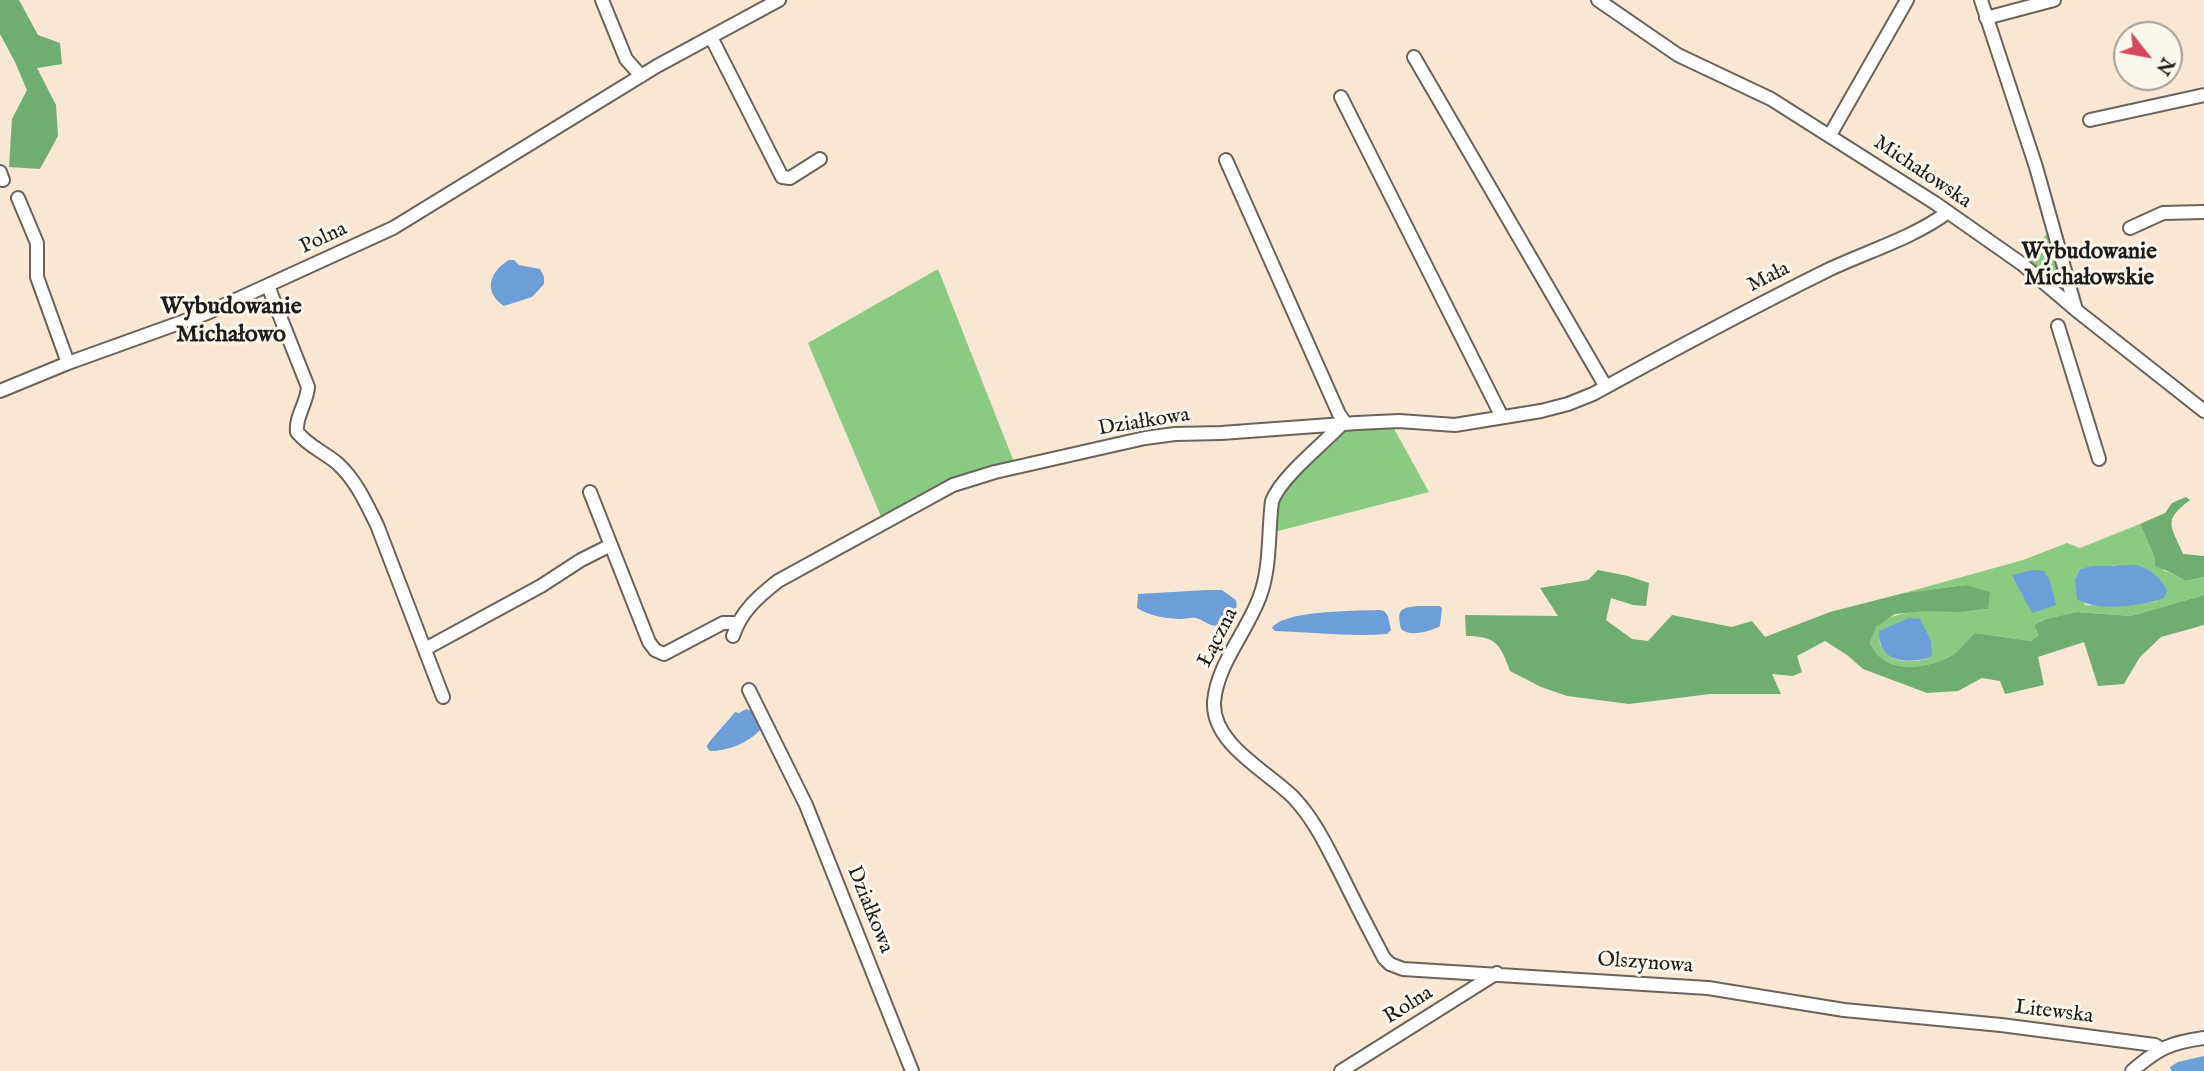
<!DOCTYPE html>
<html>
<head>
<meta charset="utf-8">
<style>
	body { margin:0 }
	#map { position:relative; width:2204px; height:1071px; overflow:hidden; background:#f7e7d3; font-family:"IM FELL English",serif }
	canvas { display:block }
	.north { position:absolute; left:2113px; top:21px; width:70px; height:70px; box-sizing:border-box; background:#fbf7ec; border:2px solid #a29f99; border-radius:50%; rotate:121deg; font-size:19px; font-weight:700; line-height:28px; text-align:center; color:#1c1c1c }
	.north::after { content:''; display:block; margin:auto; width:24px; height:32px; background:#d1495b; clip-path:polygon(50% 0,100% 100%,50% 72%,0 100%) }
</style>
</head>
<body>
<div id="map">
<canvas width="2204" height="1071"></canvas>
<div class="north">N</div>
</div>
<script>
const context = document.querySelector('canvas').getContext('2d');
context.lineJoin = 'round';
function fill(path, color) { context.fillStyle = color; context.fill(path, 'evenodd'); }
function trace(path, color, width, dash) { context.strokeStyle = color; context.lineWidth = width; context.lineCap = dash ? 'butt' : 'round'; context.setLineDash(dash || []); context.stroke(path); }
function label(font, color, halo, rows, align = 'center') {
  context.font = font + ' "IM FELL English",serif'; context.lineWidth = 6; context.setLineDash([]); context.textBaseline = 'middle'; context.strokeStyle = halo; context.fillStyle = color; for (const [text, x, y, turn = 0] of rows) {
    context.save(); context.translate(x, y); context.rotate((+turn || 0) * Math.PI / 180); context.textAlign = isNaN(turn) ? turn : align; if (halo) context.strokeText(text, 0, 0); context.fillText(text, 0, 0); context.restore();
  }
}
fill(new Path2D(`
	M2050 230 2069 297 2023 262Z
	M938 269 1014 462 956 478 883 521 808 343Z
	M1393 427 1429 492 1274 532 1278 495 1343 428Z
	M2140 524 2155 558 2164 571 2172 573 2186 581 2204 577V595L2131 616 2078 612 2046 619 2034 625 2040 635 2031 641 1975 633C1968 640 1960 651 1951 656 1925 670 1882 675 1870 642 1872 637 1873 630 1876 627 1898 603 1958 614 1988 609L1966 585 1904 593 2023 560 2067 543 2080 548ZM2116 565 2157 601 2115 606 2085 605 2075 579 2080 569ZM1879 641 1928 659C1905 662 1890 665 1879 641Z`), '#8aca82');
fill(new Path2D(`
	M0 0H19L38 35 60 43 62 64 37 68 56 105 58 136 40 169 9 167 12 119 27 90 15 62 0 34Z
	M2186 497 2190 500C2162 521 2171 525 2183 554L2204 556V577L2186 581 2172 573 2155 566V558L2140 524 2165 513 2172 503Z
	M1598 570 1628 576 1649 583 1646 606 1633 605 1611 598 1606 620 1632 639 1648 641 1672 615 1732 627 1752 621 1765 637 1830 612 1904 593 1966 585 1990 592 1988 609 1959 612 1928 611 1895 614 1876 627 1870 642C1882 675 1925 670 1951 656 1960 651 1967 640 1975 633L2031 641 2039 635 2034 625 2046 619 2077 612 2131 616 2204 595V625L2161 637 2140 657 2124 684 2098 686 2084 642 2038 657 2044 685 2005 694 2000 681 1982 678 1958 691 1927 693 1863 669 1847 655 1825 641 1797 656 1802 672 1793 676 1772 674 1781 694H1710L1629 704 1567 696 1541 687 1510 671C1500 644 1496 636 1466 636L1465 615 1558 616 1540 588 1588 580Z`), '#6fae70');
fill(new Path2D(`
	M509 260H514L519 265 540 269 544 277V284L532 297 504 306C483 292 489 272 509 260Z
	M2137 565C2152 571 2160 576 2167 591L2164 598C2143 606 2095 612 2077 599L2075 579 2080 569 2093 566Z
	M2033 570 2044 571 2050 581 2056 605 2032 613 2012 575Z
	M1207 590H1222L1236 600C1239 615 1228 630 1211 625 1206 623 1201 619 1196 618 1191 617 1185 619 1179 619 1164 618 1150 616 1137 608L1138 594Z
	M1418 606H1439L1442 608 1440 626C1429 632 1410 637 1401 629 1397 610 1399 608 1418 606Z
	M1379 610 1384 611 1388 616 1391 630 1387 634C1349 637 1312 632 1275 631L1272 628C1284 610 1356 611 1379 610Z
	M1909 618 1920 619 1931 641 1932 655C1927 660 1924 659 1917 660 1895 663 1879 656 1879 631Z
	M746 709 752 711 760 730C748 743 728 751 710 751 709 750 707 748 707 746 707 743 731 718 735 712L739 713Z
	M2204 1056V1071H2171L2170 1067 2178 1062Z`), '#6e9ed8');
const minor = new Path2D(`
	M602 0 626 59 641 76
	M1598 0 1678 55 1771 99 1935 203 2022 264 2076 310 2204 411
	M1981 0 2036 167 2076 310
	M1986 18 2054 0
	M711 37 782 177 790 178 820 159
	M1414 57 1606 387
	M1341 97 1502 417
	M2090 120 2204 95
	M1830 135 1907 0
	M1226 160 1339 414 1346 424
	M0 172 3 180
	M18 198 37 243V277L68 363
	M2130 228 2163 213 2204 212
	M268 286 308 387C307 403 295 417 297 432 308 446 324 452 337 463 356 480 366 503 377 525L443 697
	M2058 326 2099 459
	M0 391 68 363 207 313 393 228 657 66 779 0
	M1342 424C1322 445 1282 476 1272 501 1268 532 1271 566 1260 596 1247 632 1217 664 1214 702 1212 744 1267 771 1293 797 1315 820 1328 849 1343 878 1356 905 1370 931 1384 958L1390 964 1403 969 1708 988 1844 1010 2001 1025 2155 1045 2160 1048
	M590 492 649 642 655 650 664 654 723 623H737
	M733 636C741 611 759 596 778 581L953 485 995 472 1145 438 1175 434 1221 433 1357 423 1399 421 1455 425 1541 411 1568 404 1593 394C1671 351 1749 309 1828 270 1868 251 1913 238 1948 212
	M425 649 541 586 581 560 611 545
	M749 690 806 805 912 1071
	M1341 1071 1497 973
	M2132 1071C2159 1048 2169 1043 2204 1038`);
trace(minor, '#69635c', 16);
trace(minor, '#fff', 12);
label('21px', '#1c1c1c', '#fbf7ec', [
	["Michałowska",1922,173,34],
	["Polna",324,239,-25],
	["Mała",1769,278,-26],
	["Działkowa",1144,423,-9],
	["Łączna",1219,638,-63],
	["Działkowa",869,910,68],
	["Olszynowa",1645,964,4],
	["Rolna",1409,1006,-32],
	["Litewska",2054,1013,7]
]);
label('bold 23px', '#1c1c1c', '#fbf7ec', [
	["Wybudowanie",2089,253],
	["Michałowskie",2089,279]
]);
label('bold 24px', '#1c1c1c', '#fbf7ec', [
	["Wybudowanie",231,308],
	["Michałowo",231,336]
]);
</script>
</body>
</html>
